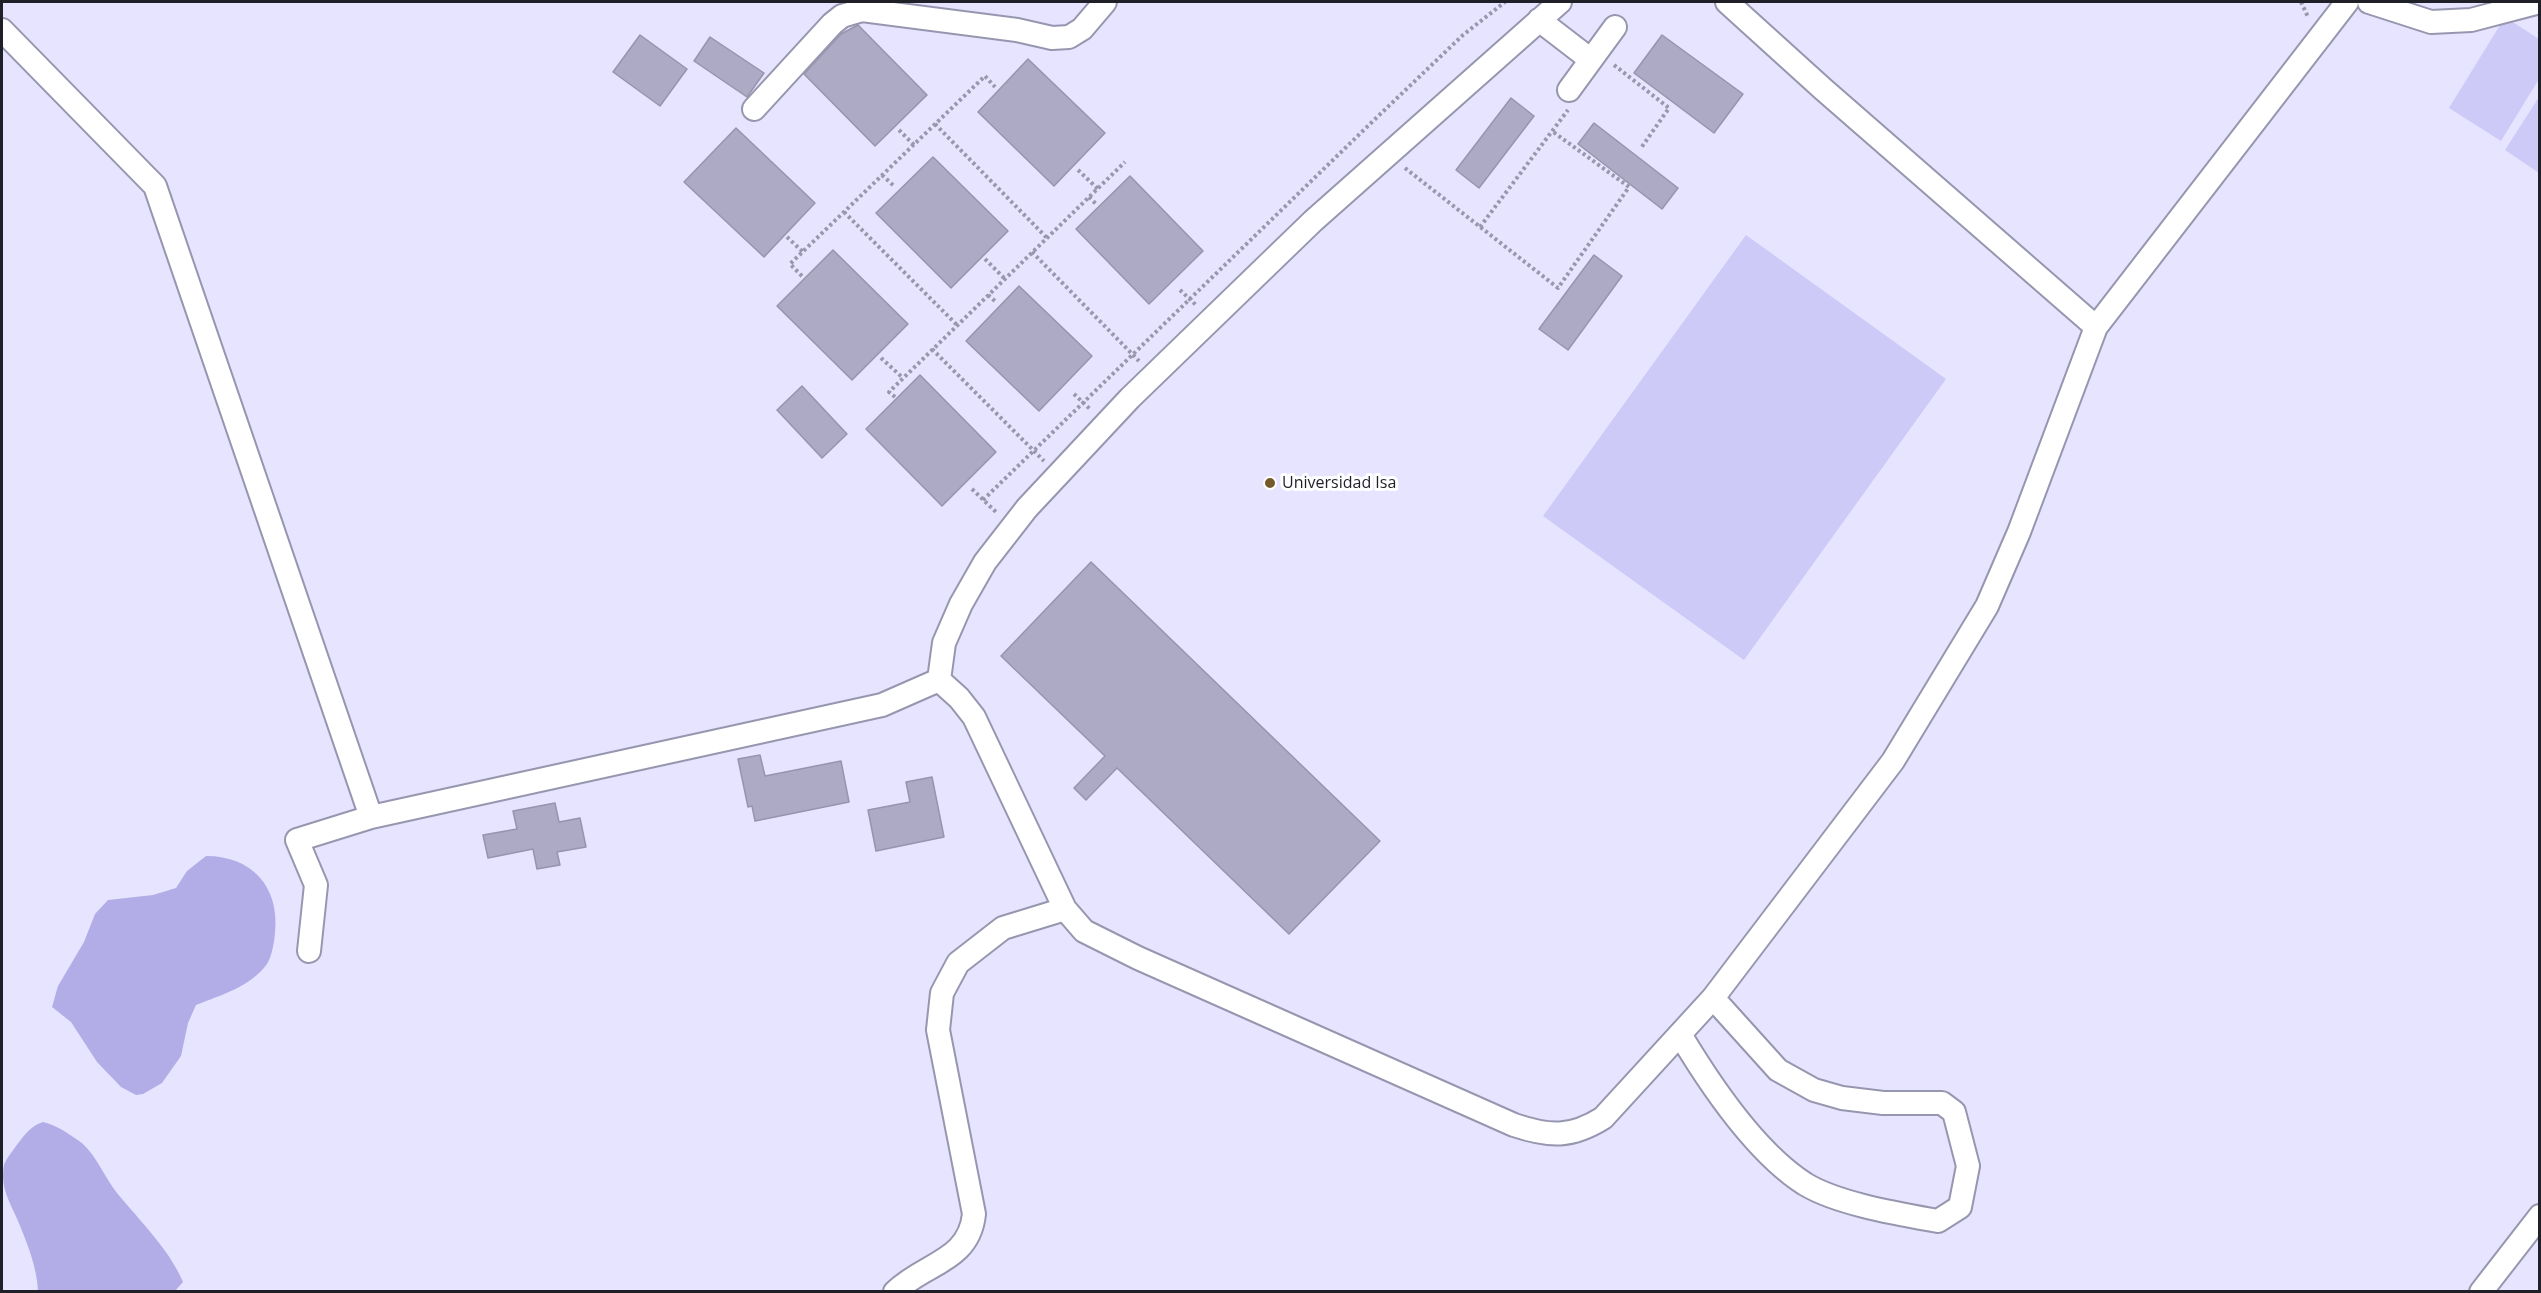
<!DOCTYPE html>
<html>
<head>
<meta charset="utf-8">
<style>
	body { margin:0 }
	#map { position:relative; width:2541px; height:1293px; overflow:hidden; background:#e6e4ff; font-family:"Open Sans",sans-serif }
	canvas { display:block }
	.frame { position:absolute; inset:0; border:3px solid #1f1f28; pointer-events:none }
</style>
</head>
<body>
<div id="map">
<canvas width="2541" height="1293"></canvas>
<div class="frame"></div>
</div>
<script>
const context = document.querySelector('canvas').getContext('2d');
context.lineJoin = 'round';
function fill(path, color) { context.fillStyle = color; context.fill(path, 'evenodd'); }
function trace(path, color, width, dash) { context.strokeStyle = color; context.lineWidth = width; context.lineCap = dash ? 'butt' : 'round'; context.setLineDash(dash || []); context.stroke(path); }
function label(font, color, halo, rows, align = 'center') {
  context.font = font + ' "Open Sans",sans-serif'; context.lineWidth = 6; context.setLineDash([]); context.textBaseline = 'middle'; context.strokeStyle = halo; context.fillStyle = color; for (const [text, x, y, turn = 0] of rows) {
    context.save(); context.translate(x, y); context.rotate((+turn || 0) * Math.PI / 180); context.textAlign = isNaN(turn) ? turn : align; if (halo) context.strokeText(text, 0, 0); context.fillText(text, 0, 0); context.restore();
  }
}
fill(new Path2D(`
	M2505 17 2539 39V79L2501 141 2449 108Z
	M2539 97V173L2505 150Z
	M1746 235 1946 379 1744 660 1543 516Z`), '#cdcaf8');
fill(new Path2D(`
	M206 856C252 856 280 887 275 933 274 943 272 956 267 964 250 987 221 995 196 1005L188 1023 181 1056 162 1083 143 1094 136 1095 121 1087 97 1062 71 1022 52 1007 58 986 84 942 95 914 108 900 153 895 176 888 187 871Z
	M43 1122C57 1125 71 1135 83 1144 97 1157 105 1178 117 1193 140 1221 169 1249 183 1282L175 1291H38C37 1267 27 1243 18 1221 10 1202 0 1188 4 1165 6 1159 12 1152 16 1146 24 1136 30 1126 43 1122Z`), '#b2ade6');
const building = new Path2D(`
	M858 25 927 95 875 146 804 74 841 34Z
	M640 35 687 69 660 106 613 72Z
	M1662 35 1743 94 1714 133 1634 73Z
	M710 37 764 73 747 97 694 61Z
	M1028 59 1105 133 1054 186 978 112Z
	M1511 98 1534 116 1479 188 1456 170Z
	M1594 123 1678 188 1662 209 1578 144Z
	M736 128 815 203 764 257 684 182Z
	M933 157 1008 231 951 288 876 213Z
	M1130 176 1203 251 1149 304 1076 229Z
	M833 250 908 324 852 380 777 306Z
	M1594 255 1622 276 1568 350 1539 329Z
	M1019 286 1092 356 1039 411 966 341Z
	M920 375 996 452 942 506 866 429Z
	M802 386 847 434 822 458 777 410Z
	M1091 562 1380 841 1289 934 1117 768 1086 800 1074 788 1105 756 1001 656Z
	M760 755 765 776 841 761 849 802 755 821 752 806 748 807 738 759Z
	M932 777 944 837 876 851 868 810 910 802 906 782Z
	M555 803 559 822 580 818 586 847 557 852 560 865 537 869 533 849 488 858 483 835 517 829 513 811Z`);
fill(building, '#acaac4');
trace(building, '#9695ad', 1.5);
const minor = new Path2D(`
	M1727 2 1823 89 2096 327
	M2369 2 2431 22 2471 20 2540 2
	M1539 20 1591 60
	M2 30 155 186 371 817 882 705 939 680
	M1569 90 1615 27
	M754 109 832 24 842 16 862 10 1017 30 1052 38 1069 37 1082 29 1105 2
	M939 680 944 643 961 604 985 562 1027 508 1130 398 1313 221 1560 2
	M1065 909 1084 931 1138 958 1514 1125C1550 1137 1571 1138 1603 1118L1713 998 1893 761 1987 606 2019 532 2096 327 2347 2
	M309 951 316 885 297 840 371 817
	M1681 1036C1711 1086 1755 1152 1805 1184 1838 1204 1899 1214 1938 1221L1960 1207 1968 1166 1954 1112 1942 1103H1883L1842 1098 1814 1090 1778 1070 1713 998
	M895 1292C924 1263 969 1262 974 1214L938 1030 942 993 958 963 1003 928 1065 909 974 717 959 698 939 680
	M2481 1292 2540 1216`);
trace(minor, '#9796af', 26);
trace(new Path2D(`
	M2301 2 2308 17
	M1614 65 1669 108 1641 148
	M935 124 1047 238
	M899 130 914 145
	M1405 168 1558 288 1629 187 1552 131
	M1078 170 1098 189
	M882 175 894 186
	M1089 197 1097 205
	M844 212 957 325
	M1480 227 1568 110
	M787 237 803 252
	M1032 252 1139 361
	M985 259 1005 279
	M802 276 790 264 985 76 995 87
	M1180 290 1197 306
	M988 295 995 301
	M932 349 1044 461
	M881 358 903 378
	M1074 394 1091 410
	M895 397 889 392 1125 162
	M972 489 996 512
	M983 500 1371 123 1463 35 1505 2`), '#9897ab', 4, [3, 3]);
trace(minor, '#fff', 22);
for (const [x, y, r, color] of [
	[1270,483,6,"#74592b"]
]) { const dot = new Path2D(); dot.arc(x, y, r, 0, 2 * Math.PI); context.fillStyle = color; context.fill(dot); trace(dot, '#fff', 2); }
label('16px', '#1f1f28', '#fff', [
	["Universidad Isa",1282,483]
], 'left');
</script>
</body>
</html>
